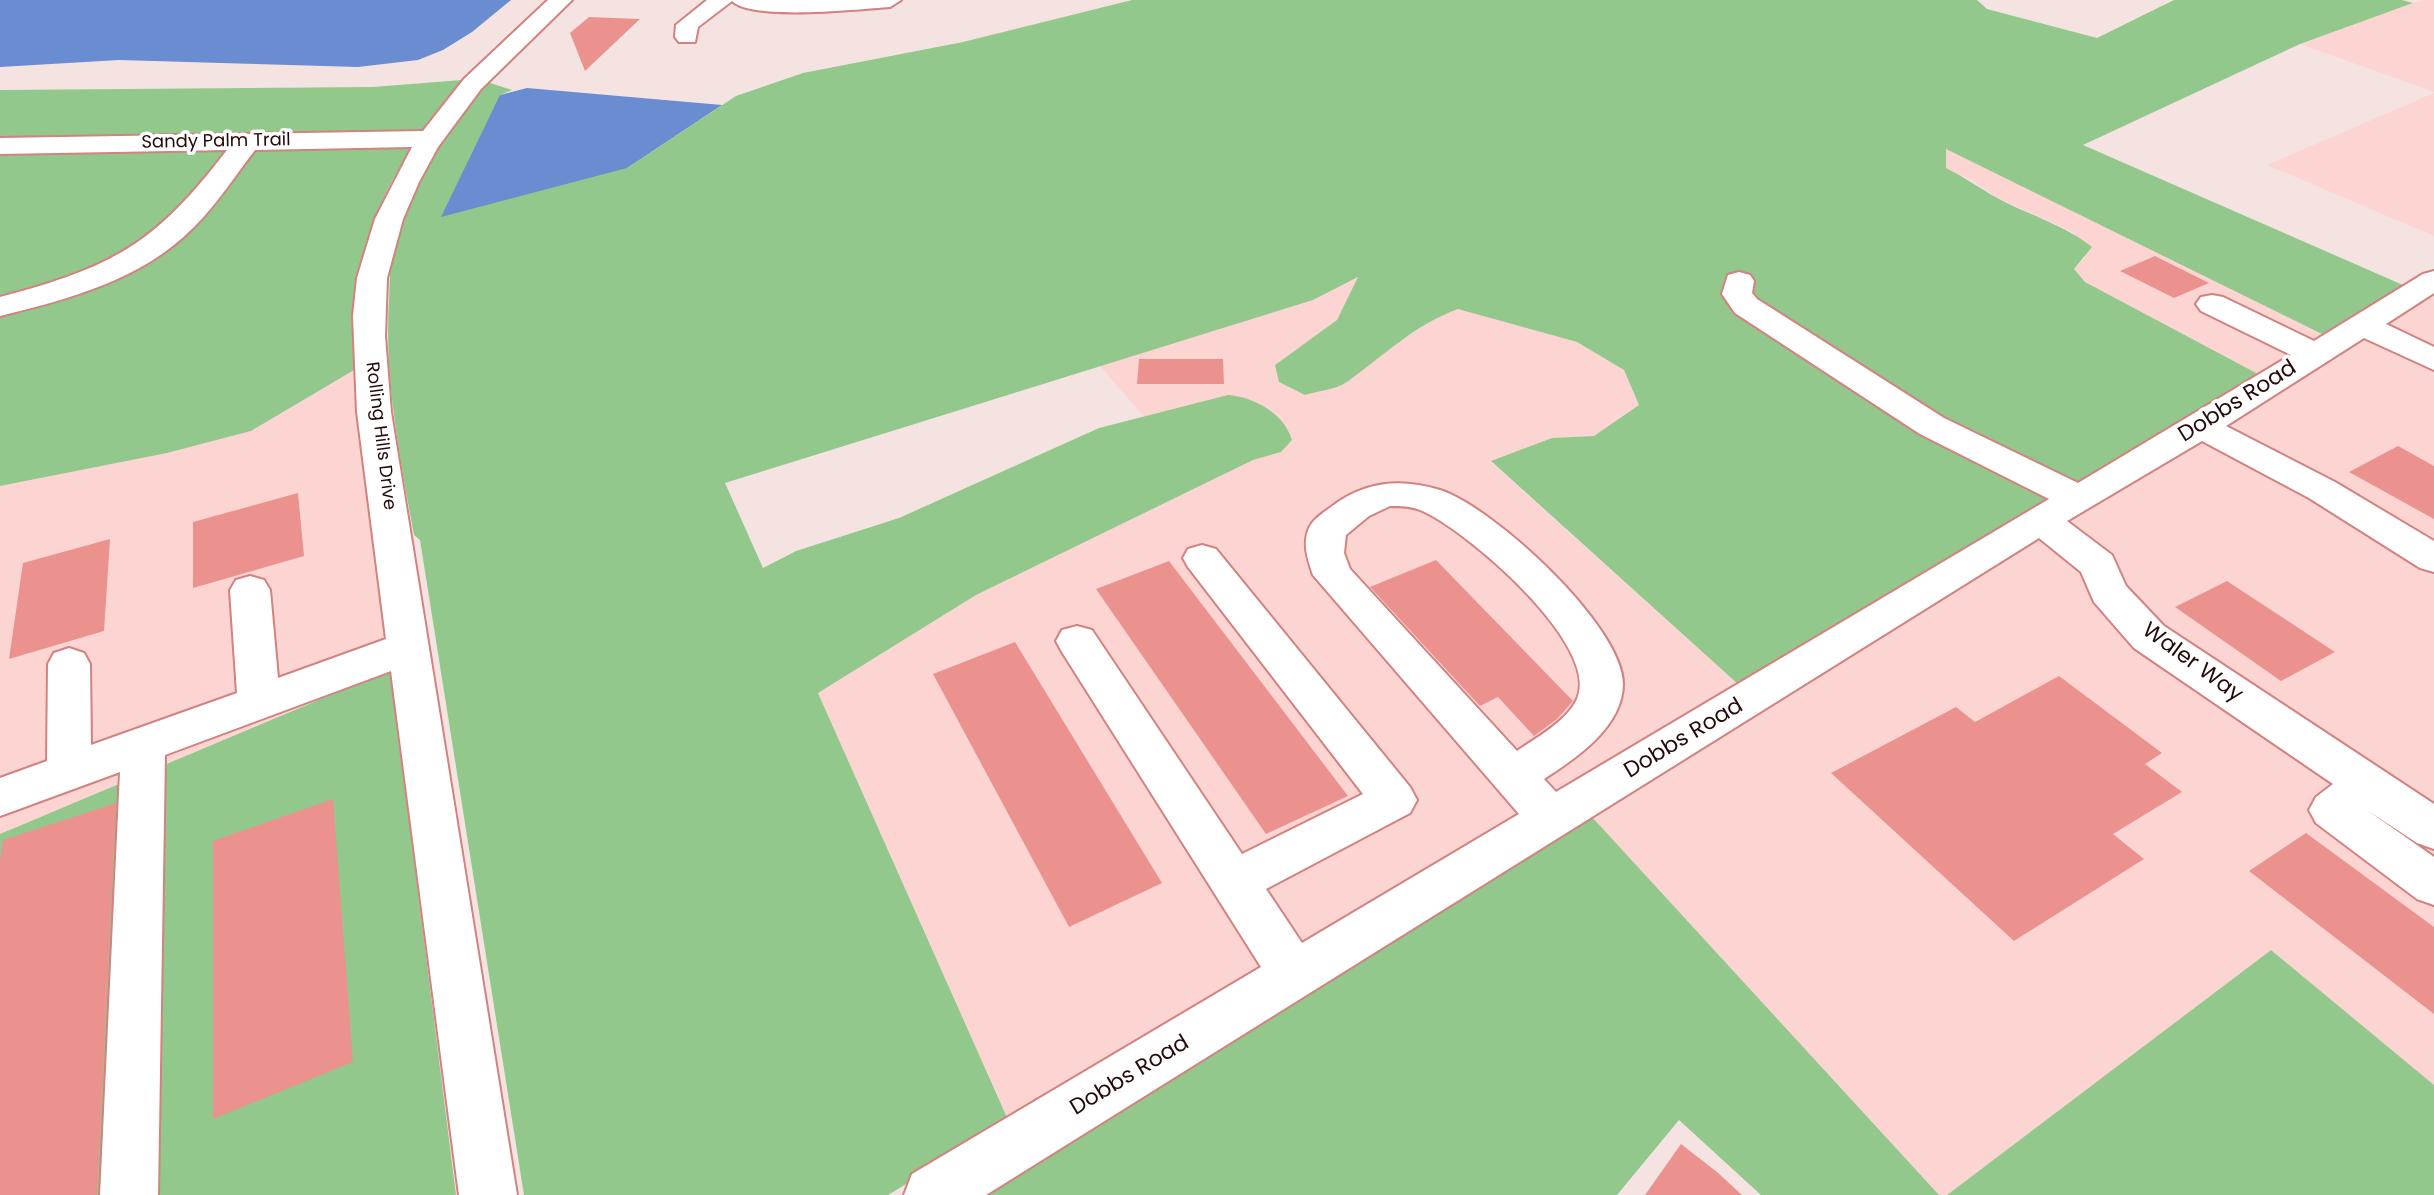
<!DOCTYPE html>
<html>
<head>
<meta charset="utf-8">
<style>
	body { margin:0 }
	canvas { display:block; background:#f5e3e2 }
</style>
</head>
<body>
<canvas width="2434" height="1195"></canvas>
<script>
const context = document.querySelector('canvas').getContext('2d');
context.lineJoin = 'round';
function fill(path, color) { context.fillStyle = color; context.fill(path, 'evenodd'); }
function trace(path, color, width, dash) { context.strokeStyle = color; context.lineWidth = width; context.lineCap = dash ? 'butt' : 'round'; context.setLineDash(dash || []); context.stroke(path); }
function label(font, color, halo, rows, align = 'center') {
  context.font = font + ' Poppins,sans-serif'; context.lineWidth = 7; context.setLineDash([]); context.textBaseline = 'middle'; context.strokeStyle = halo; context.fillStyle = color; for (const [text, x, y, turn = 0] of rows) {
    context.save(); context.translate(x, y); context.rotate((+turn || 0) * Math.PI / 180); context.textAlign = isNaN(turn) ? turn : align; if (halo) context.strokeText(text, 0, 0); context.fillText(text, 0, 0); context.restore();
  }
}
fill(new Path2D(`
	M2422 0H2434V92L2300 44Z
	M2434 93V236L2267 165Z
	M1946 148 2322 334 2258 374 2085 282 2074 269 2085 258 2073 232 2000 199 1973 181 1946 168Z
	M1359 277 1337 320 1275 365 1345 384 1364 366 1440 315 1458 308 1577 342 1624 370 1639 405 1594 436 1552 438 1491 462 1739 685 1009 1122 818 693 976 595 1253 460 1281 452 1228 396 1144 417 1100 366 1313 300Z
	M2431 297 2434 298V1085L2271 950 1947 1195H1939L1592 817 2054 530 2176 458Z
	M354 370 356 417 390 670 0 834V486L167 453 251 431Z`), '#fcd5d3');
fill(new Path2D(`
	M1132 0H1977L1987 9 2097 38 2174 0H2402L2413 3 2300 44 2083 145 2403 285 2322 334 1946 149V168C1966 178 1982 190 2001 200 2032 216 2064 225 2092 247L2074 269 2085 282 2258 374 1739 685 1491 461 1552 438 1594 436 1639 405 1624 370 1577 342 1458 309C1416 324 1383 356 1347 382 1337 389 1318 391 1305 395L1279 382 1275 365 1337 320 1358 277 1313 300 725 483 763 568 796 551 899 518 1099 428 1228 395C1254 397 1284 413 1292 440L1281 452 1253 460 976 595 818 693 1009 1122 888 1195H524L420 540 414 535C400 456 384 379 389 300 390 286 389 270 392 257 407 193 443 131 484 81L512 90 500 95 627 168 736 96 803 73 963 42Z
	M462 80C418 132 374 199 360 266 353 300 352 337 354 370L251 431 167 453 0 486V90L373 87Z
	M390 670 456 1195H0V834Z
	M1592 817 1939 1195H1761L1679 1120 1617 1195H978Z
	M2271 950 2434 1085V1195H1947Z`), '#93c88d');
fill(new Path2D(`
	M0 0H511L472 32 443 50 418 60 358 67 119 60 0 67Z
	M527 88 722 105 627 168 441 217 500 95Z`), '#698dd0');
fill(new Path2D(`
	M589 17 640 19 585 71 570 33Z
	M2155 256 2209 283 2174 298 2120 271Z
	M1139 359H1223L1224 384H1137Z
	M2398 446 2434 466V519L2349 472Z
	M298 493 304 556 193 588V522Z
	M110 539 104 631 9 659 23 563Z
	M1436 560 1573 701 1557 719 1534 736 1498 697 1480 706 1370 587Z
	M1169 561 1348 796 1266 834 1096 589Z
	M2227 581 2335 652 2281 681 2175 607Z
	M1015 642 1162 883 1069 927 933 674Z
	M2059 676 2162 753 2145 764 2182 792 2113 834 2144 859 2014 941 1831 773 1956 707 1975 722Z
	M333 799 353 1062 213 1119V841Z
	M116 803 97 1195H0V861L3 840Z
	M2306 833 2434 927V1014L2249 871Z
	M1681 1144 1717 1172 1742 1195H1645Z`), '#eb928f');
const minor = new Path2D(`
	M548 0H572L481 89 438 147 419 182 403 219 387 278 385 336 391 412 517 1195H459L391 671 165 755 158 1195H100L120 772 0 816V778L47 761 48 664 54 653 69 648 84 653 90 664 91 745 237 693 230 590 236 580 250 576 264 580 270 590 278 678 386 639 357 412 353 316 357 278 375 219 412 147 255 150C235 176 217 204 194 227 142 280 69 299 0 316V297C114 267 155 244 227 150L0 154V138L423 131 464 79Z
	M707 0H901L890 7C860 9 752 21 732 1L698 27 695 42H679L675 37 676 25Z
	M2434 271V293L2386 324 2434 347V370L2364 338 2226 426 2335 482 2434 541V572L2420 568 2309 498 2202 441 2067 521 2112 555 2126 586 2164 626 2434 804V849L2417 843 2367 810 2434 857V905L2417 899 2316 823 2309 810 2316 797 2333 784 2134 648 2094 602 2081 572 2039 538 986 1195H904L912 1174 1261 967 1062 652 1056 641 1062 630 1077 626 1092 630 1242 854 1363 794 1188 567 1183 558 1188 549 1202 545 1216 549 1410 787 1417 800 1410 813 1266 889 1302 943 1519 814 1313 575C1308 560 1302 544 1309 528 1313 519 1323 513 1331 507 1365 481 1400 478 1440 490 1493 507 1623 626 1623 684 1623 727 1575 759 1544 779L1556 792 2049 499 1920 434 1735 313 1722 294 1728 275 1739 272 1750 275 1754 281 1752 293 1757 299 1944 418 2078 483 2291 355 2201 311 2196 304 2201 297 2212 295 2223 297 2314 341 2423 274ZM1390 506C1400 506 1411 506 1420 510 1465 528 1602 646 1577 699 1567 721 1536 738 1517 751L1350 569 1344 553 1346 535 1369 516Z`);
trace(minor, '#d2827f', 4);
fill(minor, '#fff');
label('18px', '#260909', '#fff', [
	["Sandy Palm Trail",216,142,-1],
	["Rolling Hills Drive",380,436,83]
]);
label('22px', '#260909', '#fff', [
	["Dobbs Road",2238,402,-32],
	["Waler Way",2192,663,36],
	["Dobbs Road",1684,739,-31],
	["Dobbs Road",1130,1076,-31]
]);
</script>
</body>
</html>
